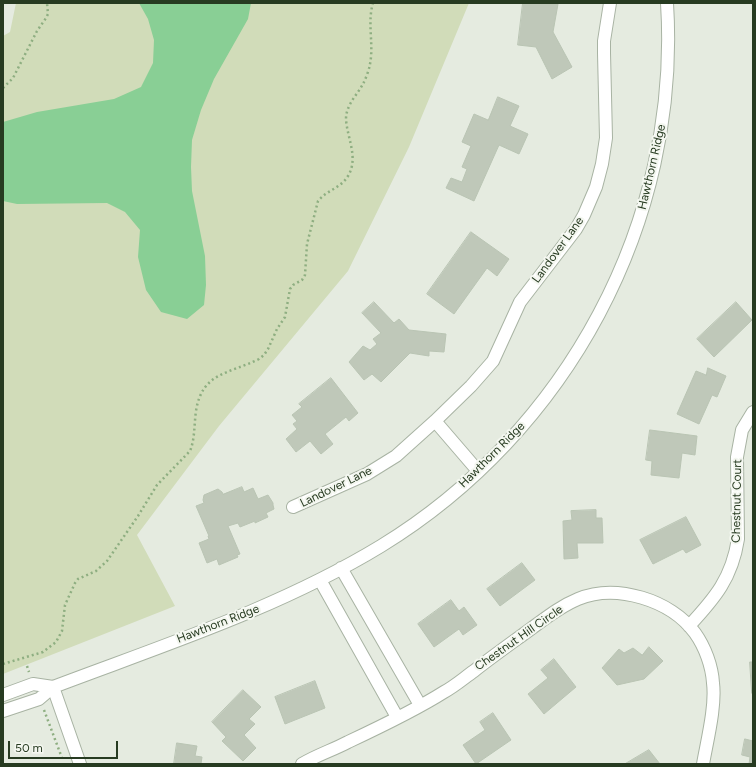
<!DOCTYPE html>
<html>
<head>
<meta charset="utf-8">
<style>
	body { margin:0 }
	#map { position:relative; width:756px; height:767px; overflow:hidden; background:#e5ebe0; font-family:Figtree,sans-serif }
	canvas { display:block }
	.frame { position:absolute; inset:0; border:4px solid #273b21; pointer-events:none }
	.scale { position:absolute; left:8px; top:741px; width:110px; height:18px; box-sizing:border-box; border:2px solid #273b21; border-top:0; padding-left:5px; font-size:12px; line-height:14px; white-space:nowrap; color:#273b21; -webkit-text-stroke:3px #f4f7f0; paint-order:stroke }
</style>
</head>
<body>
<div id="map">
<canvas width="756" height="767"></canvas>
<div class="frame"></div>
<div class="scale">50 m</div>
</div>
<script>
const context = document.querySelector('canvas').getContext('2d');
context.lineJoin = 'round';
function fill(path, color) { context.fillStyle = color; context.fill(path, 'evenodd'); }
function trace(path, color, width, dash) { context.strokeStyle = color; context.lineWidth = width; context.lineCap = dash ? 'butt' : 'round'; context.setLineDash(dash || []); context.stroke(path); }
function label(font, color, halo, rows, align = 'center') {
  context.font = font + ' Figtree,sans-serif'; context.lineWidth = 4; context.setLineDash([]); context.textBaseline = 'middle'; context.strokeStyle = halo; context.fillStyle = color; for (const [text, x, y, turn = 0] of rows) {
    context.save(); context.translate(x, y); context.rotate((+turn || 0) * Math.PI / 180); context.textAlign = isNaN(turn) ? turn : align; if (halo) context.strokeText(text, 0, 0); context.fillText(text, 0, 0); context.restore();
  }
}
fill(new Path2D(`
	M16 3H469L409 147 348 271 219 426 137 535 175 606 3 674V36L10 32Z`), '#d1dcb9');
fill(new Path2D(`
	M139 3H251L248 19 214 79 201 110 192 140 191 167 192 191 205 256 206 285 204 305 187 319 161 312 146 290 138 257 140 230 125 212 107 203 17 204 3 201V122L37 112 114 99 141 87 153 63 154 40 148 19Z`), '#89cf95');
const building = new Path2D(`
	M523 3 558 4 553 32 572 67 552 79 536 47 518 45Z
	M498 97 519 106 510 126 528 134 519 154 499 145 474 201 446 188 451 178 462 182 467 169 462 167 471 146 462 142 474 114 488 120Z
	M471 232 509 259 497 276 487 268 454 314 427 294Z
	M374 302 394 323 399 319 409 330 446 334 444 352 429 351V356L410 353 381 382 372 374 364 380 349 362 363 346 370 350 377 344 373 339 381 333 362 313Z
	M736 302 752 320 714 357 697 339Z
	M708 368 726 376 717 397 712 395 699 424 677 414 696 371 706 375Z
	M331 378 358 413 349 421 346 417 325 434 333 444 321 454 310 441 296 452 286 439 297 429 293 424 297 421 292 415 302 407 299 404Z
	M650 430 697 436 695 455 682 453 679 478 651 475 652 461 646 460Z
	M242 487 244 492 253 488 258 499 268 495 273 503V505L274 509 266 513 268 517 255 523V521L240 527 238 523 228 526 240 554 237 555 238 557 219 565 217 559 207 563 199 543 209 539 208 536H209L196 506 204 503 203 500 204 495 218 489 222 492 223 494Z
	M596 510V518H602L603 543H577L578 558 564 559 563 521 572 520 571 511Z
	M686 517 701 545 686 553 683 549 653 564 640 540Z
	M522 563 535 580 500 606 487 589Z
	M451 600 459 611 464 607 477 625 463 635 459 629 434 647 418 624Z
	M649 647 663 661 644 679 617 685 602 668 619 649 624 653 633 648 642 655Z
	M554 659 576 687 544 714 528 694 548 678 541 670Z
	M750 662H753V692L752 693Z
	M315 681 325 708 285 724 275 697Z
	M243 690 261 707 249 719 255 724 244 735 256 748 243 761 222 741 226 737 212 722Z
	M493 713 511 740 476 764 463 745 485 730 480 722Z
	M745 739 753 741V764H749L750 757 742 755Z
	M177 743 197 746 195 756 202 757 201 764H174Z
	M649 750 660 764H625Z`);
fill(building, '#bfc8b9');
trace(building, '#b9c4b3', 1);
const street = new Path2D(`
	M435 421 478 471
	M293 507 367 474 396 456 435 421 471 386 493 361 520 302 576 229 584 215 596 187 602 164 606 138 604 53V41L610 3
	M341 568 420 705
	M320 580 397 717
	M689 626C715 598 732 578 738 539L737 457 742 430 753 412
	M53 687 80 764
	M3 695 33 684 53 687
	M3 711 39 699 53 687C164 645 279 608 381 546 567 432 681 222 667 3
	M302 764C317 755 333 750 348 742 380 727 414 711 444 692 455 686 464 678 474 671 493 656 513 642 532 628 547 617 561 606 578 599 616 583 671 600 695 633 705 647 712 666 713 683 716 706 707 741 703 764`);
trace(street, '#a8b3a3', 14);
trace(new Path2D(`
	M3 88 13 78 37 31 46 18 48 14 47 3
	M3 664 43 652 56 642 62 631 65 605 75 583 78 579 96 571 107 561 138 516 157 485 190 451C195 439 194 425 196 411 202 372 229 374 259 359L264 355 268 349 277 329 285 317 290 289 293 285 302 280 305 275 307 244 318 201C327 190 341 188 348 176 359 158 347 138 346 119 346 105 357 95 363 84 366 78 369 70 370 64 374 44 367 23 373 3
	M27 666 29 672
	M44 710 62 758`), '#8eae81', 2.5, [2, 3]);
trace(street, '#fff', 12);
label('12px', '#273b21', '#f4f7f0', [
	["Hawthorn Ridge",652,167,-77],
	["Landover Lane",558,250,-54],
	["Hawthorn Ridge",492,455,-45],
	["Landover Lane",336,487,-26],
	["Chestnut Court",737,501,-89],
	["Hawthorn Ridge",218,624,-21],
	["Chestnut Hill Circle",519,638,-35]
]);
</script>
</body>
</html>
